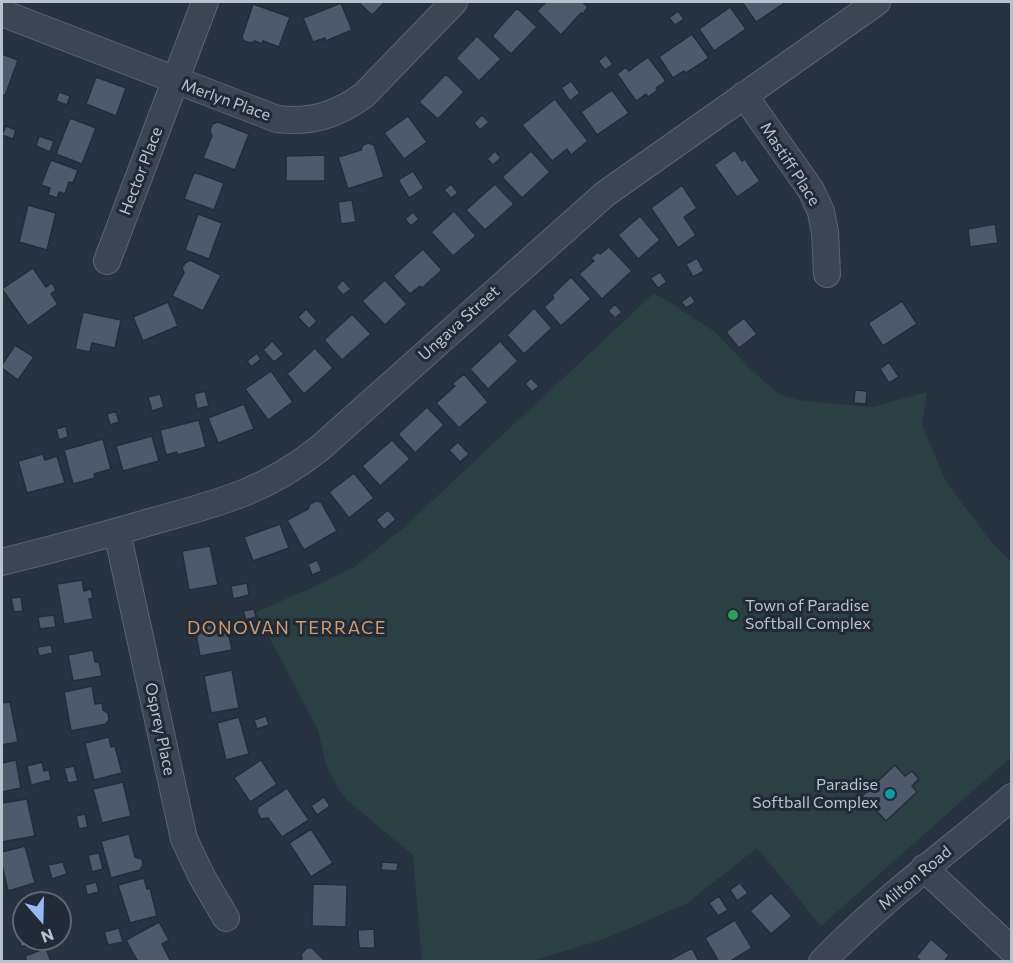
<!DOCTYPE html>
<html>
<head>
<meta charset="utf-8">
<style>
	body { margin:0 }
	#map { position:relative; width:1013px; height:963px; overflow:hidden; background:#283342; font-family:Commissioner,sans-serif }
	canvas { display:block }
	.frame { position:absolute; inset:0; border:3px solid #bac0cc; pointer-events:none }
	.north { position:absolute; left:12px; top:891px; width:60px; height:60px; box-sizing:border-box; background:#212a37; border:2px solid #5e6673; border-radius:50%; rotate:160deg; font-size:16px; font-weight:700; line-height:24px; text-align:center; color:#bac0cc }
	.north::after { content:''; display:block; margin:auto; width:21px; height:27px; background:#95b9f5; clip-path:polygon(50% 0,100% 100%,50% 72%,0 100%) }
</style>
</head>
<body>
<div id="map">
<canvas width="1013" height="963"></canvas>
<div class="frame"></div>
<div class="north">N</div>
</div>
<script>
const context = document.querySelector('canvas').getContext('2d');
context.lineJoin = 'round';
function fill(path, color) { context.fillStyle = color; context.fill(path, 'evenodd'); }
function trace(path, color, width, dash) { context.strokeStyle = color; context.lineWidth = width; context.lineCap = dash ? 'butt' : 'round'; context.setLineDash(dash || []); context.stroke(path); }
function label(font, color, halo, rows, align = 'center') {
  context.font = font + ' Commissioner,sans-serif'; context.lineWidth = 6; context.setLineDash([]); context.textBaseline = 'middle'; context.strokeStyle = halo; context.fillStyle = color; for (const [text, x, y, turn = 0] of rows) {
    context.save(); context.translate(x, y); context.rotate((+turn || 0) * Math.PI / 180); context.textAlign = isNaN(turn) ? turn : align; if (halo) context.strokeText(text, 0, 0); context.fillText(text, 0, 0); context.restore();
  }
}
fill(new Path2D(`
	M653 294 660 296 715 332 753 372 780 395 802 401 872 407 927 392 922 425 946 482 991 542 1011 562V757L821 926 757 848 686 904 604 939 532 961H422L413 855 348 801 339 790 326 764 318 730 256 612 307 590 354 567 400 531Z`), '#2a4043');
const building = new Path2D(`
	M358 2H385L372 15Z
	M546 2H582L588 7 583 14 581 13 561 35 537 11Z
	M742 2H786L756 22Z
	M341 3 352 30 326 41 325 38 313 42 303 18Z
	M253 4 290 17 279 47 263 41 262 44 255 41 251 43 244 41 242 37Z
	M730 7 746 29 714 51 699 29Z
	M517 8 537 27 511 54 492 36Z
	M678 11 684 19 675 25 669 18Z
	M692 34 709 58 686 73 684 71 673 78 659 57Z
	M477 36 501 59 479 81 456 58Z
	M2 54 18 60 5 96 2 95Z
	M606 55 613 64 605 70 598 61Z
	M648 57 666 81 656 88 658 90 648 97 646 94 636 101 617 74 626 67 629 71Z
	M446 74 464 92 438 119 419 102Z
	M96 77 126 88 116 116 86 104Z
	M571 81 580 93 570 101 561 88Z
	M612 90 629 113 597 135 581 112Z
	M59 92 70 96 67 105 56 101Z
	M555 99 588 141 571 155 567 149 552 161 522 125Z
	M482 115 489 122 480 130 474 123Z
	M408 116 427 142 404 159 384 133Z
	M70 118 96 128 82 164 56 154Z
	M218 122 249 134 235 170 203 158 212 136 210 131 212 124Z
	M6 126 16 130 13 139 2 135Z
	M39 136 54 141 50 152 36 146Z
	M369 143 374 145 384 177 348 189 338 157 361 150 363 145Z
	M735 150 742 161 745 159 760 181 737 197 714 165Z
	M495 151 501 158 493 165 487 159Z
	M531 151 550 172 522 198 502 177Z
	M325 155V181H286V156Z
	M51 160 78 170 73 183 69 182 65 194 59 192 57 198 48 195 50 188 41 185Z
	M413 171 424 188 409 198 398 180Z
	M194 172 224 183 214 210 184 199Z
	M451 184 458 193 451 198 444 190Z
	M495 184 514 204 485 230 466 210Z
	M682 185 697 208 684 217 696 235 678 248 651 208Z
	M352 200 356 222 341 224 338 202Z
	M28 205 56 213 47 250 19 242Z
	M454 211 476 236 453 256 431 232Z
	M413 212 419 219 411 226 405 219Z
	M198 214 222 223 209 259 185 250Z
	M640 216 660 240 638 259 618 235Z
	M995 224 998 243 970 247 968 229Z
	M609 247 632 271 602 299 579 274 594 261 591 258 598 252 600 254Z
	M423 249 442 270 422 288 420 286 410 294 393 276Z
	M697 258 704 271 693 277 686 264Z
	M190 260 221 275 203 311 172 296 184 273 182 268 185 263Z
	M33 268 46 287 52 283 56 290 51 294 58 304 28 326 2 289Z
	M660 272 667 282 658 288 650 278Z
	M571 277 591 299 561 326 544 307 554 298 552 295Z
	M343 280 351 289 343 295 336 287Z
	M385 280 407 304 385 325 362 301Z
	M691 295 695 302 686 308 681 302Z
	M902 301 917 324 883 346 868 323Z
	M168 302 178 326 143 341 133 317Z
	M615 304 622 312 615 318 608 311Z
	M534 308 552 328 524 354 507 335Z
	M306 309 317 321 309 329 298 317Z
	M83 312 121 320 115 348 92 343 90 352 75 349Z
	M352 314 371 334 342 360 324 340Z
	M744 318 757 334 739 348 726 332Z
	M272 341 284 354 274 362 263 350Z
	M500 341 518 361 488 389 470 369Z
	M15 345 34 357 18 380 2 368V365Z
	M315 348 333 368 304 394 287 374Z
	M257 353 261 359 251 367 247 361Z
	M889 362 899 377 889 383 880 369Z
	M271 371 293 402 268 420 245 389Z
	M464 374 488 402 459 428 436 403 455 386 452 384Z
	M531 378 539 386 532 392 525 384Z
	M855 390 867 391 866 404 854 403Z
	M205 391 209 406 197 409 194 394Z
	M160 394 164 407 152 411 148 397Z
	M244 404 254 429 218 443 208 418Z
	M427 407 444 425 415 453 398 434Z
	M116 411 119 422 110 425 107 414Z
	M199 420 206 447 177 455V452L166 455 160 430Z
	M66 426 68 437 59 440 56 429Z
	M152 436 159 461 123 471 116 446Z
	M103 439 111 469 94 474 95 478 73 484 64 450Z
	M392 440 410 459 380 486 362 466Z
	M458 442 469 454 460 462 449 450Z
	M43 454 45 460 57 456 65 483 27 493 18 461Z
	M354 473 374 498 349 518 329 492Z
	M316 501 321 502 337 531 304 550 287 520 308 509 310 504Z
	M388 510 396 519 384 530 376 520Z
	M280 524 289 548 253 561 244 537Z
	M210 546 218 585 189 590 182 551Z
	M317 560 322 571 312 575 308 564Z
	M82 580 84 591 91 589 93 598 89 599 93 619 64 624 57 584Z
	M247 583 249 595 233 599 231 586Z
	M21 597 23 611 14 612 11 598Z
	M254 609 256 617 246 620 243 611Z
	M54 615 56 627 40 629 38 617Z
	M226 622 232 650 200 656 195 628Z
	M51 645 53 653 39 656 37 647Z
	M93 650 95 662H99L102 676 73 681 68 655Z
	M232 670 239 708 211 713 204 676Z
	M92 686 95 704 102 703 103 710 108 713 109 720 106 724 71 731 64 692Z
	M10 702 18 742 2 745V703Z
	M266 716 269 725 257 729 254 720Z
	M239 717 249 754 226 760 217 723Z
	M109 737 111 747 115 746 122 773 94 780 85 743Z
	M16 760 21 788 2 792V763Z
	M261 760 277 784 250 802 234 778Z
	M42 762 44 771 49 770 51 780 31 785 27 766Z
	M895 765 905 776 912 771 919 779 912 786 917 792 886 821 862 796Z
	M74 766 78 781 68 783 64 768Z
	M123 782 131 816 102 823 93 789Z
	M287 788 309 820 282 837 268 818 261 819 257 812 258 807Z
	M324 797 330 806 317 815 311 806Z
	M27 799 35 836 2 842V803Z
	M85 814 88 827 79 829 76 816Z
	M311 829 333 863 311 877 289 843Z
	M129 834 135 857 142 859 143 865 140 870 111 878 101 841Z
	M25 846 35 883 8 891 2 865V852Z
	M99 853 103 869 92 872 88 855Z
	M63 862 67 874 52 879 48 865Z
	M382 862 398 863 397 871 381 870Z
	M144 878 147 889 150 888 157 916 130 923 118 885Z
	M96 882 99 892 87 895 85 885Z
	M740 883 748 893 737 901 730 890Z
	M313 884 347 885 346 927 312 926Z
	M771 893 792 916 771 934 750 911Z
	M719 896 728 910 718 916 709 903Z
	M24 905V932L16 908Z
	M735 920 752 948 729 962H719L705 938Z
	M159 922 169 940 162 944 171 962H138L126 940Z
	M119 928 123 942 108 945 104 932Z
	M374 929 375 948H359L358 930Z
	M24 934V939H45L21 947 18 936Z
	M931 939 949 955 944 962H922L916 957Z
	M46 948 51 962H27L25 956Z
	M307 948H312L326 962H299L302 959 301 954Z
	M692 948 699 962H666Z`);
fill(building, '#4e5a6b');
trace(building, '#232c39', 1.5);
const minor = new Path2D(`
	M2 13 277 119C311 123 337 115 364 95L454 2
	M744 95 811 190 821 212 825 232 827 274
	M107 261 205 2
	M117 532 184 839 202 877 226 918
	M2 562C54 549 106 535 157 520 222 502 266 491 320 448L605 194 877 2
	M924 868 1012 950
	M822 962C880 901 948 852 1012 797`);
trace(minor, '#5b636f', 28);
trace(minor, '#3c4552', 26);
for (const [x, y, r, color] of [
	[733,615,6,"#2e9e5b"],
	[890,794,6,"#0f9aa8"]
]) { const dot = new Path2D(); dot.arc(x, y, r, 0, 2 * Math.PI); context.fillStyle = color; context.fill(dot); trace(dot, '#212a37', 2); }
label('16px', '#bac0cc', '#212a37', [
	["Merlyn Place",226,100,20],
	["Mastiff Place",790,164,57],
	["Hector Place",141,171,-69],
	["Ungava Street",459,323,-42],
	["Osprey Place",160,729,78],
	["Milton Road",915,878,-40]
]);
label('16px', '#bac0cc', '#212a37', [
	["Town of Paradise",745,606],
	["Softball Complex",745,624],
	["Paradise",878,785,"right"],
	["Softball Complex",878,803,"right"]
], 'left');
context.letterSpacing = '1.5px';
label('18px', '#d39b6d', '#212a37', [
	["DONOVAN TERRACE",287,628]
]);
context.letterSpacing = '0px';
</script>
</body>
</html>
